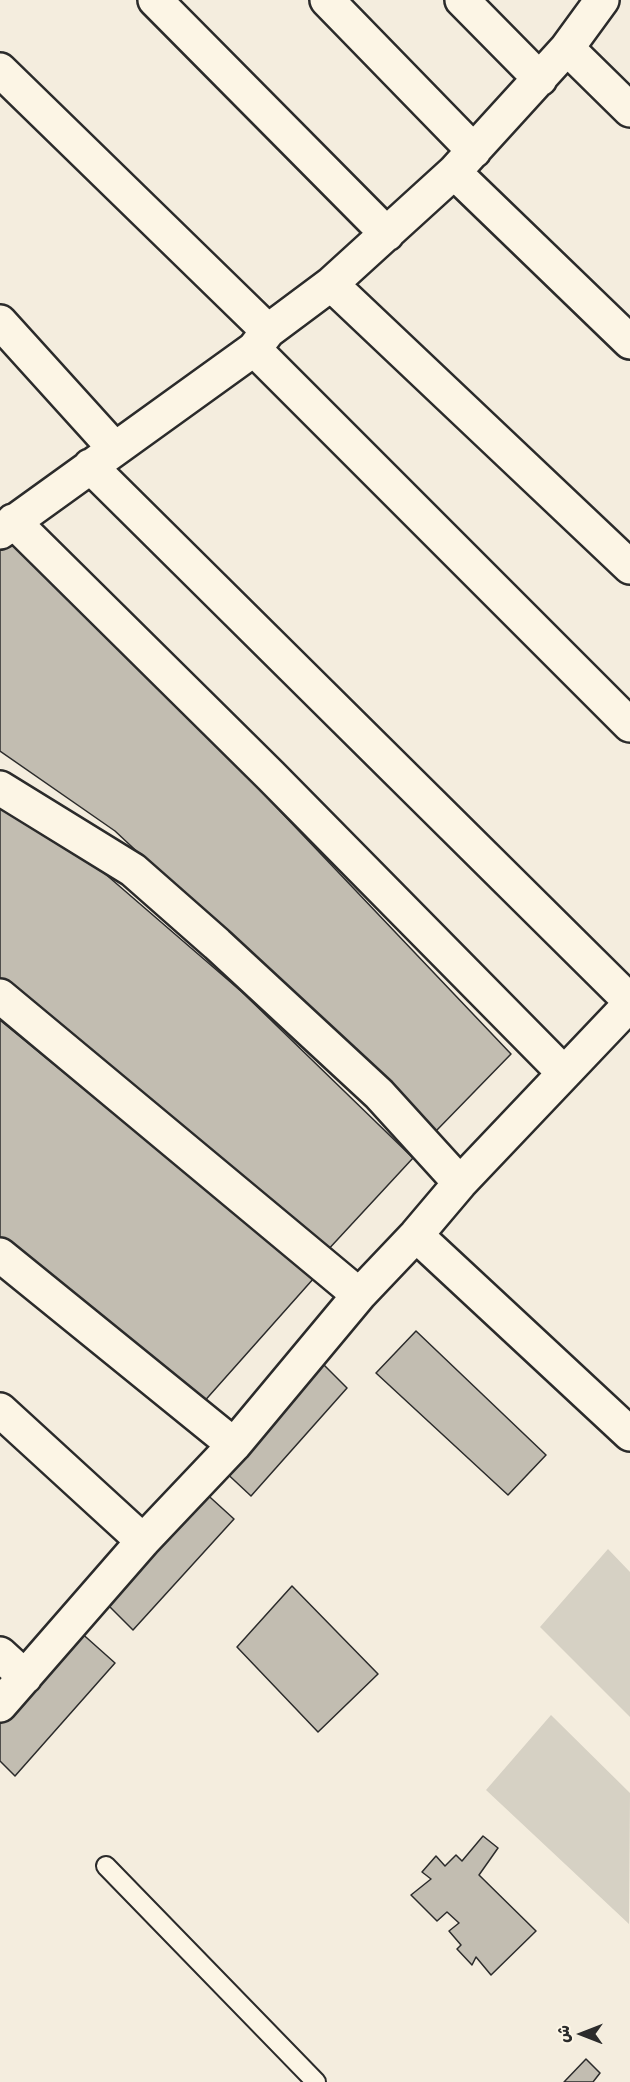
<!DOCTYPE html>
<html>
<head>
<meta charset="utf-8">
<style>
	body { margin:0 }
	#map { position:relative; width:630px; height:2082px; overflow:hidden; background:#f4edde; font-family:Caveat,"Playpen Sans Arabic",sans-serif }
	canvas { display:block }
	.north { position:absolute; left:552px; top:2004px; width:60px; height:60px; -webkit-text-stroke:4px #fcf5e5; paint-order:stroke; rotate:270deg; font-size:16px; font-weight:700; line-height:24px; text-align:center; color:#2b2b2b }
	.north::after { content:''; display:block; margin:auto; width:21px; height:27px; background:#2b2b2b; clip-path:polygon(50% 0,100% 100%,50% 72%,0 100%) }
</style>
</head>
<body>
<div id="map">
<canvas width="630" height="2082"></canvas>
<div class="north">ش</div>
</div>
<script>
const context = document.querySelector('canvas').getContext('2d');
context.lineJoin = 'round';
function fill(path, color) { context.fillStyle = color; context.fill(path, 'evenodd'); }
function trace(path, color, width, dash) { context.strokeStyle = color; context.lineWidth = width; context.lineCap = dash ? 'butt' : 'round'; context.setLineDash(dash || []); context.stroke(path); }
fill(new Path2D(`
	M608 1549 630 1572V1717L540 1627Z
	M551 1715 630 1793 629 1924 486 1790Z`), '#d6d1c4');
const building = new Path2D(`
	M14 531 511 1054 436 1131 115 831 0 751V543Z
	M0 803 81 853 242 992 413 1158 325 1253 0 982Z
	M0 1020 314 1278 201 1405 0 1237Z
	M416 1331 546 1455 508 1495 376 1373Z
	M316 1357 347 1388 251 1496 220 1467Z
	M201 1489 234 1519 133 1630 103 1600Z
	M292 1586 378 1674 318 1732 237 1647Z
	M78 1630 115 1663 15 1776 0 1761V1719Z
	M483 1836 498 1848 479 1875 536 1931 491 1975 476 1957 472 1965 457 1949 461 1945 449 1931 459 1923 447 1912 437 1921 411 1895 431 1879 422 1872 436 1856 445 1866 456 1855 462 1861Z
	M586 2059 600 2073 593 2082H564Z`);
fill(building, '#c2bdb1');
trace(building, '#2b2b2b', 1.5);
const lane = new Path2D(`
	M106 1866 316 2082`);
const street = new Path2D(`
	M155 0 387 234
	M327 0 474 151
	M462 0 540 79
	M567 48 630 110
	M0 70 268 331
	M454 172 630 342
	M331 284 630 567
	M0 322 115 449
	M254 349 630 725
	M90 466 630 1001
	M13 521 271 776 564 1073
	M0 532 254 349 268 331 331 284 454 172 567 48 602 0
	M0 788 133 870 217 944 379 1094 460 1183
	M0 996 359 1295
	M416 1235 630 1434
	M0 1255 234 1445
	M0 1410 143 1541
	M0 1654 25 1677
	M0 1705 143 1541 234 1445 359 1295 416 1235 460 1183 630 1004`);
trace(lane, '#2b2b2b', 22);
trace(street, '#2b2b2b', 38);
trace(lane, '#fcf5e5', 18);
trace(street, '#fcf5e5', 33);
</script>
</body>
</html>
